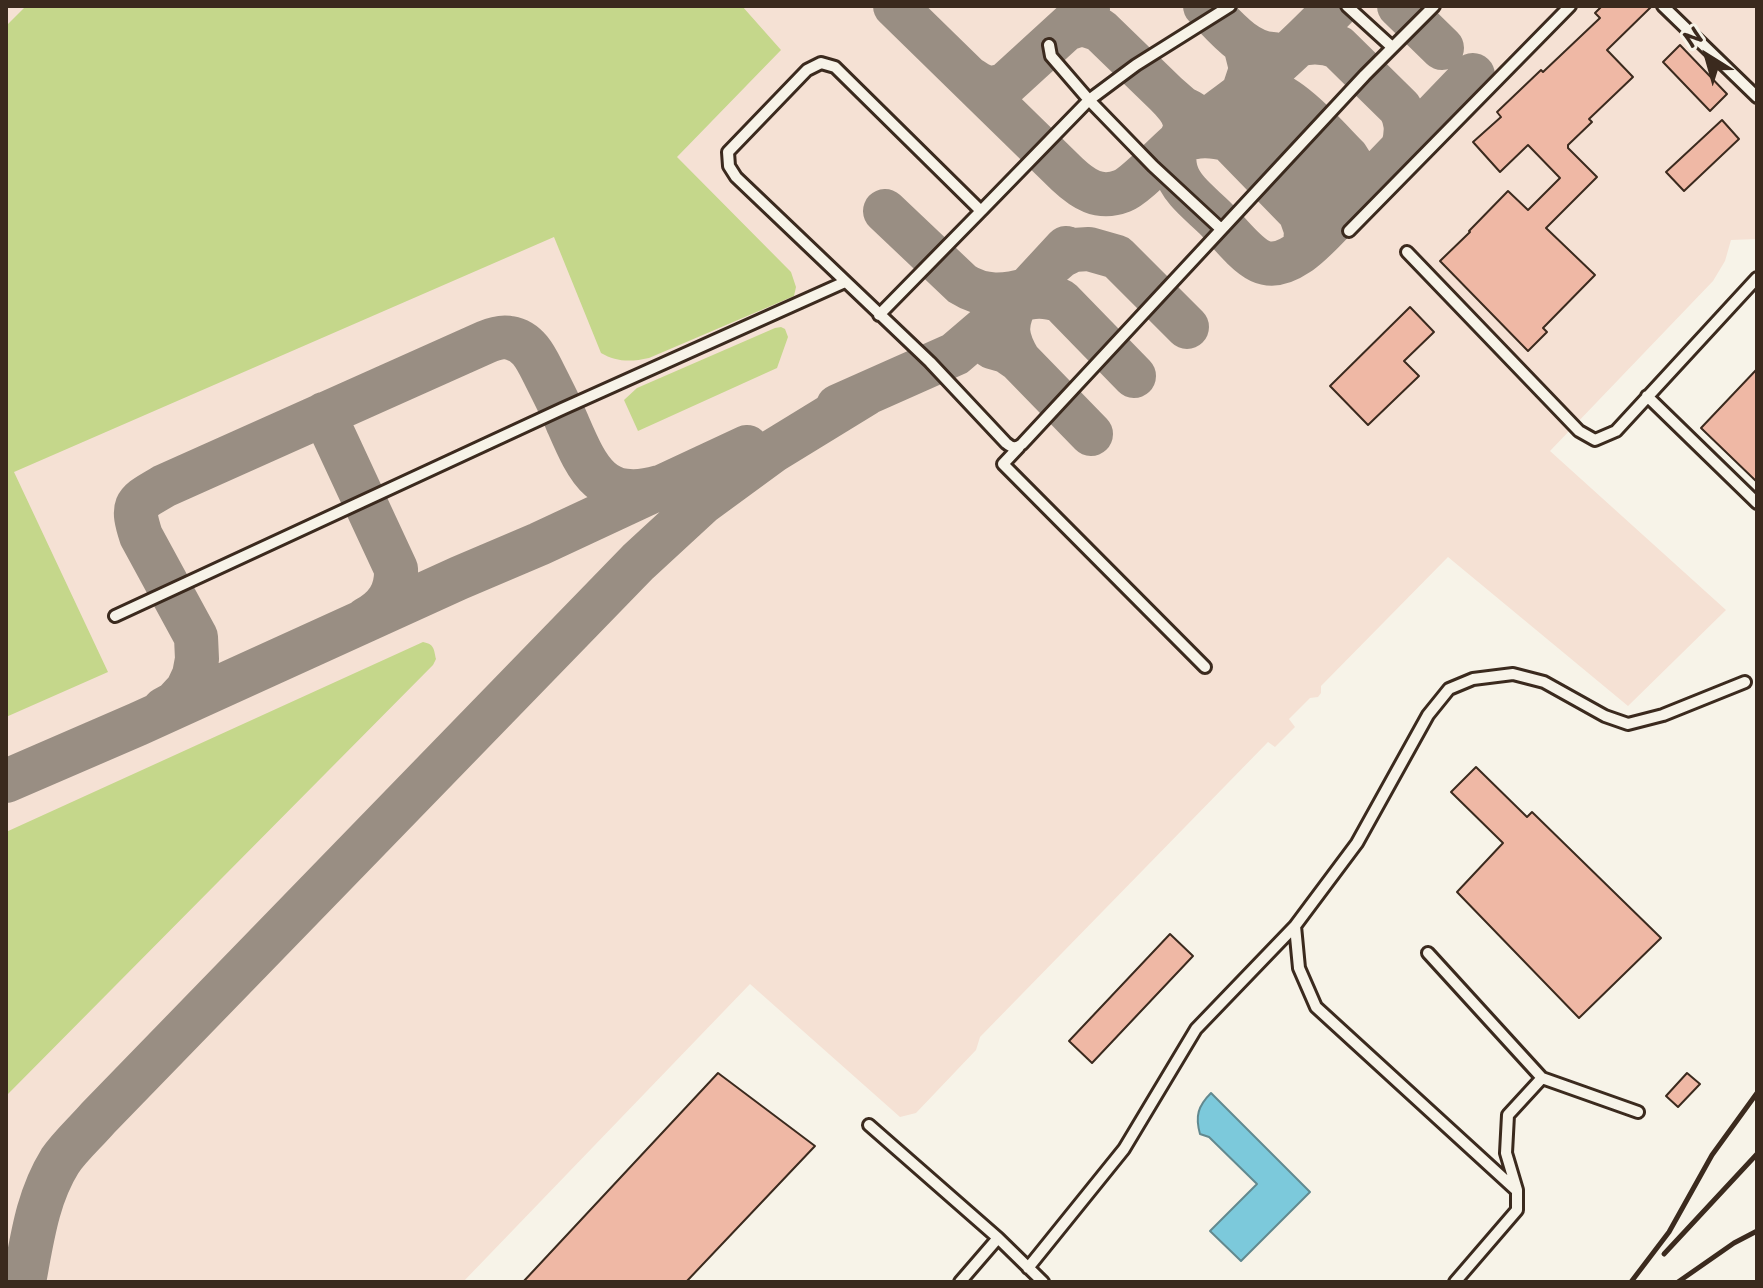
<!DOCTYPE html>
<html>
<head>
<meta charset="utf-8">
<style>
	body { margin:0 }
	#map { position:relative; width:1763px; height:1288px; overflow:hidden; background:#f7f3e8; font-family:"Playpen Sans",sans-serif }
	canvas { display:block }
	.frame { position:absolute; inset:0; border:8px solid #3b2a1e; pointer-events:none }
	.north { position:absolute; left:1667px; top:16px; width:80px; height:80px; -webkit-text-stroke:6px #f7f3e8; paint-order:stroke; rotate:323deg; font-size:22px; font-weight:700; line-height:32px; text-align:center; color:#3b2a1e }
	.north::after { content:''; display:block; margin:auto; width:28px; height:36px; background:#3b2a1e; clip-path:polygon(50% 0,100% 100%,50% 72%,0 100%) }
</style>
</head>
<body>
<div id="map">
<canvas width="1763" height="1288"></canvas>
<div class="frame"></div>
<div class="north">N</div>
</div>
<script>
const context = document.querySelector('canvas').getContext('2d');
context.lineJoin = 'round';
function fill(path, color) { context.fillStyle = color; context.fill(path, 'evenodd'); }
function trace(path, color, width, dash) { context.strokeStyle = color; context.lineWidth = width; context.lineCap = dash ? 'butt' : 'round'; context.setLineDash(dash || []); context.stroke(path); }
fill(new Path2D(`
	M6 6H1757V239L1731 240 1725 261 1713 281 1550 451 1726 610 1628 706 1448 557 1321 686V693L1318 697 1310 698 1289 719 1295 727 1275 747 1268 742 980 1037 976 1050 916 1113 900 1117 750 984 463 1282H6Z`), '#f5e1d4');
fill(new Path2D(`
	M26 6H742L781 50 677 157 791 272 796 287 794 296 649 358C631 362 616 362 601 353L554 237 14 472 108 672 6 717V26Z
	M781 327 785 329 788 337 777 368 638 431 624 400 637 388 775 328Z
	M423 642C434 644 434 649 436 659L433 665 6 1096V832Z`), '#c5d78b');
const water = new Path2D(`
	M1211 1093 1310 1192 1241 1261 1210 1231 1257 1184 1209 1137 1200 1134C1195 1116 1198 1106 1211 1093Z`);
fill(water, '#7cc9db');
trace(water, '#62898f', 2);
trace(new Path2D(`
	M895 6 1067 174C1083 189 1099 200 1122 191 1135 186 1165 154 1178 143 1199 126 1221 110 1242 94 1276 67 1307 37 1337 6
	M1205 6C1224 25 1245 53 1273 54
	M1399 6 1442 48
	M1067 29 1082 24 1100 30 1166 94 1182 108 1190 112
	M1245 45 1251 69 1243 93C1253 93 1264 91 1275 94 1295 100 1331 141 1347 157 1367 185 1352 216 1318 217
	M1298 45C1312 41 1325 42 1338 47L1400 108C1407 121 1407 132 1403 147
	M971 79C983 88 992 90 1006 84L1088 9
	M1166 94C1208 136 1166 135 1176 171 1181 190 1201 204 1215 218 1227 230 1245 254 1260 261 1290 275 1324 229 1344 210
	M1207 122C1228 111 1239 107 1260 120L1324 187
	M1180 141C1198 135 1211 135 1229 140L1300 213 1306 230 1305 248
	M1349 204 1473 75
	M885 211 962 284C984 298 1005 296 1029 289
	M1053 263 1061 256 1073 250 1089 249 1117 257 1187 327
	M992 347 1006 351 1019 360 1091 434
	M1019 360C1006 338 1004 324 1017 301 1033 296 1044 295 1061 301L1134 376
	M838 406 955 354 1017 301 1066 248
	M324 414 396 569C397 593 386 608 366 619
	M164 709 175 703 187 690 194 675 197 659 196 637 141 536C130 502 136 503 164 486L486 342C493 339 502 336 510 338 528 341 536 358 543 372 551 388 560 405 567 422 587 468 601 504 660 487
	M6 781 138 724 459 578 539 544 747 447
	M24 1282C32 1240 37 1198 60 1161 70 1146 86 1132 98 1118L638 562 702 503 773 451 866 394`), '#998e83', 44);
const building = new Path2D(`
	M1602 6H1652L1607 50 1633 77 1589 119 1592 122 1568 145V148L1597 177 1546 228 1595 275 1543 328 1547 332 1528 351 1440 261 1470 232 1469 231 1508 191 1528 210 1560 178 1528 145 1500 172 1473 142 1501 117 1497 112 1541 70 1543 72 1600 18 1595 13Z
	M1680 45 1727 94 1710 111 1663 62Z
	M1722 120 1739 139 1684 191 1666 172Z
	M1410 307 1434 332 1404 361 1419 376 1368 425 1330 386Z
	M1757 369V482L1701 428Z
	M1476 767 1527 817 1532 812 1661 938 1579 1018 1457 892 1503 843 1451 792Z
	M1170 934 1193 956 1092 1063 1069 1041Z
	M718 1073 815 1146 686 1282H523Z
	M1687 1073 1700 1084 1678 1107 1666 1096Z`);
fill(building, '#efb8a5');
trace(building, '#3b2a1e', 2);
const service = new Path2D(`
	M1230 6 1136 65 1089 100 981 211 835 67 821 63 807 70 728 152 729 166 736 177 930 362 1006 443C1012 448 1016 449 1022 444L1365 75 1434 6
	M1347 6 1392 47
	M1663 6 1757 97
	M1049 45 1051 56 1089 100 1153 166 1221 229
	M1349 231 1570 6
	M1407 252 1579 431 1595 440 1616 431 1757 278
	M879 315 981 211
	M1647 396 1757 503
	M1019 447 1003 464 1205 667
	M115 616 562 409 845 282
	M1295 926 1299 968 1316 1007 1515 1189
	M1428 953 1542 1078 1508 1115 1506 1153 1517 1190V1210L1455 1282
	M1542 1078 1638 1112
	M869 1125 998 1238 1043 1282
	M1028 1268 1124 1149 1196 1029 1295 926 1357 843 1428 715 1449 689 1473 679 1513 674 1544 682 1605 716 1628 724 1663 715 1745 682
	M960 1282 998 1238`);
trace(service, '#3b2a1e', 16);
trace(service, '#f7f3e8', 10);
trace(new Path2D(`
	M1664 1254 1757 1154
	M1631 1282 1669 1232 1712 1155 1757 1093
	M1678 1282 1734 1243 1757 1231`), '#3b2a1e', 5);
</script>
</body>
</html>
